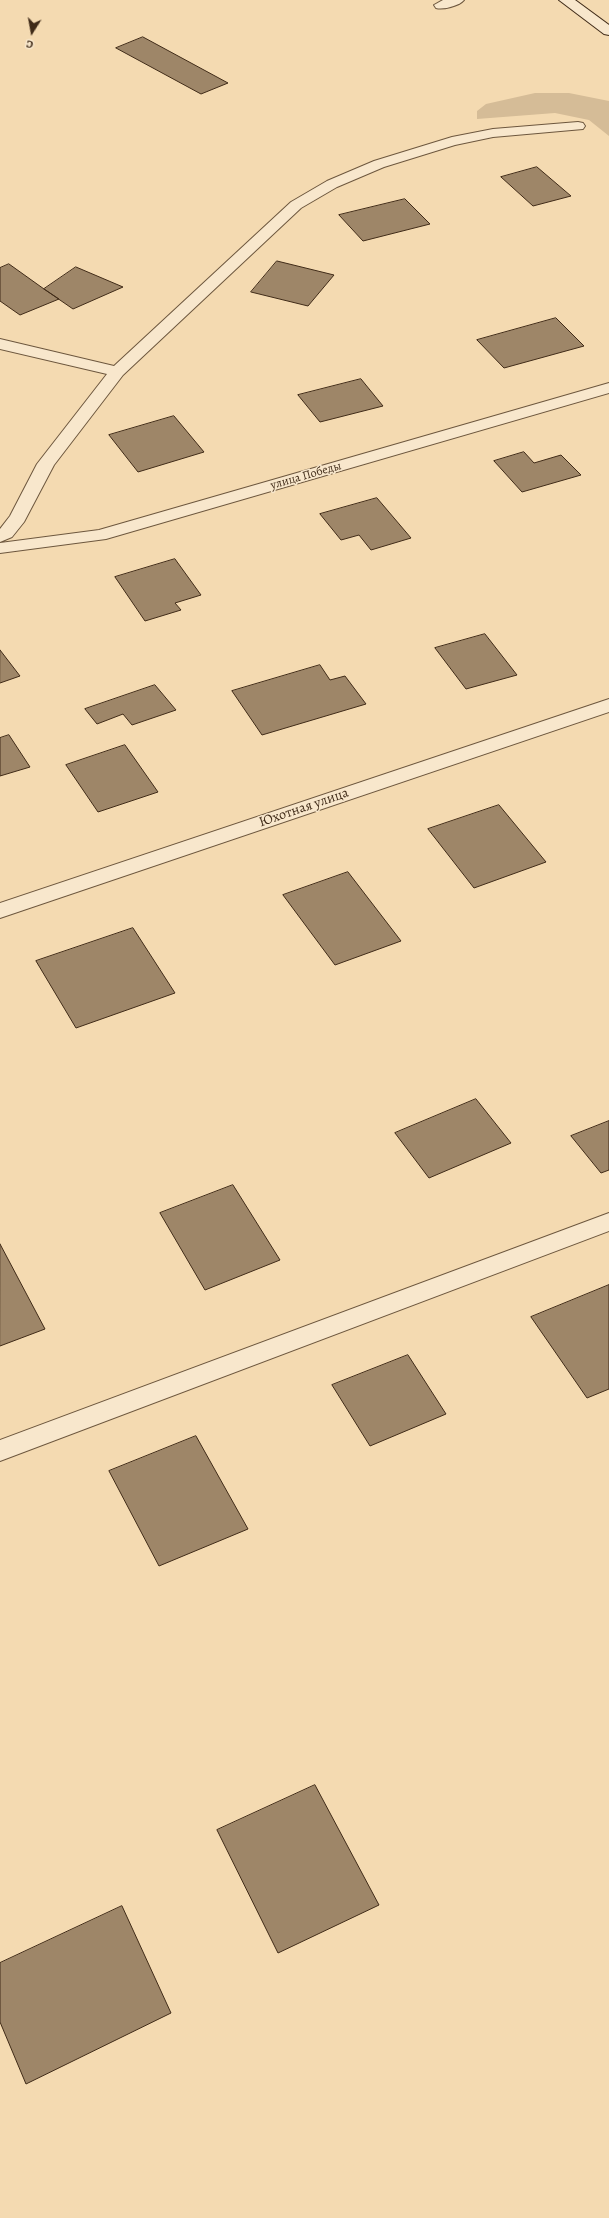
<!DOCTYPE html>
<html>
<head>
<meta charset="utf-8">
<style>
	body { margin:0 }
	#map { position:relative; width:609px; height:2218px; overflow:hidden; background:#f4dab1; font-family:Alegreya,serif }
	canvas { display:block }
	.north { position:absolute; left:12px; top:12px; width:40px; height:40px; -webkit-text-stroke:3px #f8e7cc; paint-order:stroke; rotate:191deg; font-size:11px; font-weight:700; line-height:16px; text-align:center; color:#402b18 }
	.north::after { content:''; display:block; margin:auto; width:14px; height:18px; background:#402b18; clip-path:polygon(50% 0,100% 100%,50% 72%,0 100%) }
</style>
</head>
<body>
<div id="map">
<canvas width="609" height="2218"></canvas>
<div class="north">С</div>
</div>
<script>
const context = document.querySelector('canvas').getContext('2d');
context.lineJoin = 'round';
function fill(path, color) { context.fillStyle = color; context.fill(path, 'evenodd'); }
function trace(path, color, width, dash) { context.strokeStyle = color; context.lineWidth = width; context.lineCap = dash ? 'butt' : 'round'; context.setLineDash(dash || []); context.stroke(path); }
function label(font, color, halo, rows, align = 'center') {
  context.font = font + ' Alegreya,serif'; context.lineWidth = 3; context.setLineDash([]); context.textBaseline = 'middle'; context.strokeStyle = halo; context.fillStyle = color; for (const [text, x, y, turn = 0] of rows) {
    context.save(); context.translate(x, y); context.rotate((+turn || 0) * Math.PI / 180); context.textAlign = isNaN(turn) ? turn : align; if (halo) context.strokeText(text, 0, 0); context.fillText(text, 0, 0); context.restore();
  }
}
fill(new Path2D(`
	M535 93H569L609 101V136L589 120 555 113 477 119V111L486 104Z`), '#d5bc97');
const building = new Path2D(`
	M143 37 228 83 201 94 116 48Z
	M537 167 571 196 533 206 501 177Z
	M405 199 430 224 363 241 339 215Z
	M277 261 334 275 308 306 251 292Z
	M9 264 44 289 59 299 20 315 0 301V268Z
	M76 267 123 287 73 309 44 289Z
	M556 318 584 346 504 368 477 340Z
	M361 379 383 406 320 422 298 395Z
	M174 416 204 452 138 472 109 435Z
	M524 452 534 463 561 455 581 475 522 492 494 461Z
	M377 498 411 538 371 550 359 535 341 540 320 514Z
	M175 559 201 595 175 603 181 610 145 621 115 577Z
	M485 634 517 675 466 689 435 648Z
	M0 650 20 676 0 683Z
	M320 665 330 680 345 676 366 704 262 735 232 691Z
	M155 685 176 710 132 725 123 714 97 724 85 709Z
	M9 735 30 767 0 776V738Z
	M125 745 158 792 98 812 66 765Z
	M499 805 546 862 474 888 428 829Z
	M348 872 401 941 335 965 283 895Z
	M133 928 175 993 76 1028 36 961Z
	M476 1099 511 1143 429 1178 395 1133Z
	M609 1121V1170L601 1173 571 1136Z
	M233 1185 280 1260 205 1290 160 1213Z
	M0 1244 45 1329 0 1346Z
	M609 1285V1389L587 1398 531 1317Z
	M408 1355 446 1414 370 1446 332 1385Z
	M196 1436 248 1529 159 1566 109 1471Z
	M315 1785 379 1905 278 1953 217 1830Z
	M122 1906 171 2013 26 2084 0 2022V1963Z`);
fill(building, '#9e8668');
trace(building, '#402b18', 1);
const service = new Path2D(`
	M443 0H464C459 6 443 10 436 8L434 5Z`);
const minor = new Path2D(`
	M578 122 583 123 585 126 583 129 493 137 455 145 384 167 337 187 301 208 123 375 54 465 24 522 12 537 0 542V529L10 516 37 464 107 374 0 349V339L114 366 291 202 327 181 374 161 452 137 493 129Z
	M609 383V393L106 539 0 553V543L99 530Z
	M609 1213V1231L0 1461V1440Z`);
const tertiary = new Path2D(`
	M609 699V712L0 918V903Z`);
const secondary = new Path2D(`
	M559 0H575L609 25V35L604 34Z`);
trace(service, '#6d573e', 2);
trace(minor, '#6d573e', 2);
trace(tertiary, '#6d573e', 2);
trace(secondary, '#402b18', 2);
fill(service, '#f8e7cc');
fill(minor, '#f8e7cc');
fill(tertiary, '#f8e7cc');
fill(secondary, '#f8e7cc');
label('12px', '#402b18', '#f8e7cc', [
	["улица Победы",306,476,-16]
]);
label('14px', '#402b18', '#f8e7cc', [
	["Юхотная улица",304,808,-19]
]);
</script>
</body>
</html>
